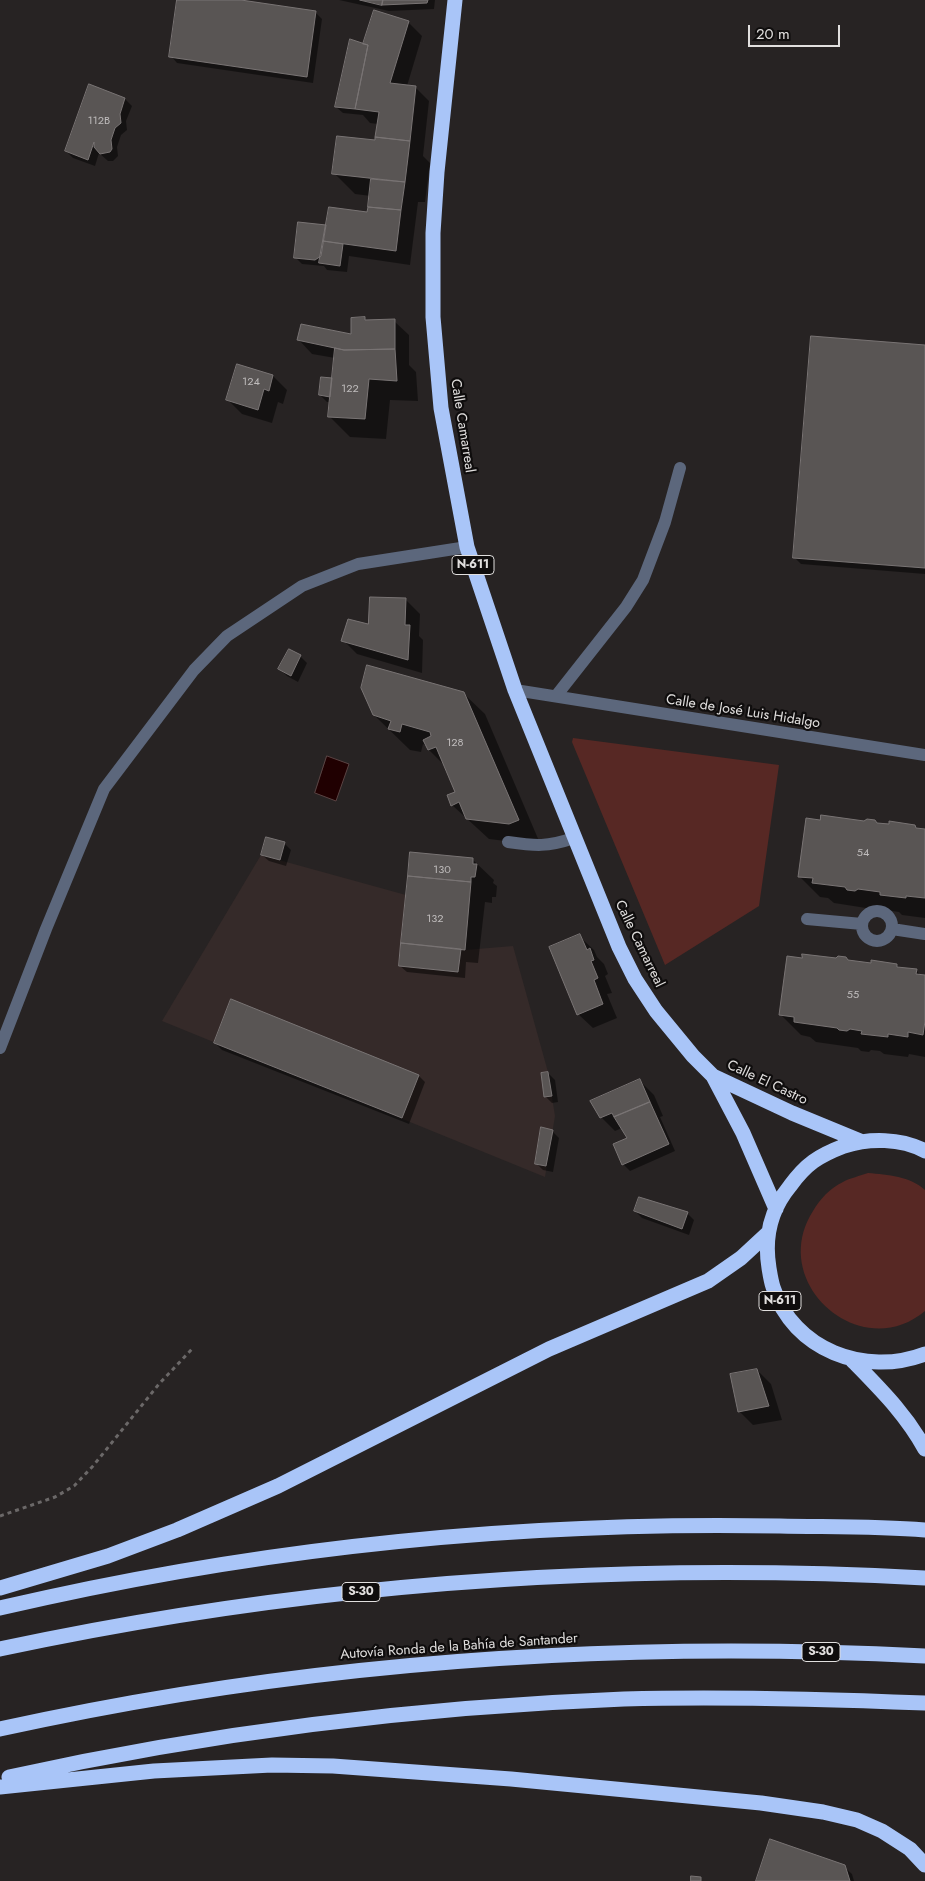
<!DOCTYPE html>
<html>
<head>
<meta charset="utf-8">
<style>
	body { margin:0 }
	#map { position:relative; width:925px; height:1881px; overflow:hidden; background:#272323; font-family:Jost,sans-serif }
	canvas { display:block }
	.scale { position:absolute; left:748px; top:25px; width:92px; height:22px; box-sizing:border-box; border:2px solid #e1dfde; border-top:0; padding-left:6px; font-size:15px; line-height:18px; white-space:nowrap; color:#e1dfde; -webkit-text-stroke:4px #0f0d0d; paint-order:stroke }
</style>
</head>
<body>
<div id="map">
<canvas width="925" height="1881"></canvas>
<div class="scale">20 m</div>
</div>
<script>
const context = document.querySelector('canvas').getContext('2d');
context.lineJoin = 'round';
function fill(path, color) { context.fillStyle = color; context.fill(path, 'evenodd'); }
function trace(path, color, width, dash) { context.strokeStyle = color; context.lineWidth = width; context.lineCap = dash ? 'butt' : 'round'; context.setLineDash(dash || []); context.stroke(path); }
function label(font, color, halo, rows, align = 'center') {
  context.font = font + ' Jost,sans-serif'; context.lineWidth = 4.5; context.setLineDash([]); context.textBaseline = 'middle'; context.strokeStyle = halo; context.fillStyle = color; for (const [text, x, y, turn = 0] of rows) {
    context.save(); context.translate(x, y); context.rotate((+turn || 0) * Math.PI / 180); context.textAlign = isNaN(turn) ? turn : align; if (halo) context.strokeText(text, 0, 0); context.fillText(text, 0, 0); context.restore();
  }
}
fill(new Path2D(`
	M261 855 406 895 401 943 465 950 513 946 548 1072 555 1116 545 1177 162 1021Z`), '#352a29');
fill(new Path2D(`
	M573 738 779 765 759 906 665 965 572 742Z
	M868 1173C888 1175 910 1176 925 1190V1311C861 1365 767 1283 813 1211 820 1199 830 1188 843 1182 850 1178 860 1176 868 1173Z`), '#572824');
const water = new Path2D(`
	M327 756 349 764 336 801 315 793Z`);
fill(water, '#200001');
trace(water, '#5a4343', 1);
fill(new Path2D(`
	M179 0H233L315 12 322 19 313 83 177 63 171 56Z
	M339 0H435L434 9 389 11Z
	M408 22 422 36 407 86 415 87 429 101 423 156 430 163 425 202H418L410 265 349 256 347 272 327 270 324 266 302 264 295 257 325 226 369 214 371 196 355 194 334 173 376 142 378 124 370 123 363 115 343 113 336 107 364 45Z
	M125 99 132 106 126 121 127 130 121 135 117 147 118 156 113 161H108L99 153 95 166 73 158 66 151Z
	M364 319 367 321H394L409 335V365L416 372 418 401 390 400 386 439 350 437 329 416 330 402H327L320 395 333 380 335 358 312 354 298 339 352 336Z
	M925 346V574L801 564 794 557Z
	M273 376 287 390 283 404 278 402 272 423 242 414 228 400Z
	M406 600 420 614 419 636 423 640 422 673 357 654 343 640 369 625Z
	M300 656 307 663 298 682 287 676 280 669Z
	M463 693 485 714 539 841 531 844 489 839 452 805 457 792 446 767 429 750 427 746 423 744 421 752 410 750 374 715Z
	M878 824 915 826 918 830H925V918L902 915 899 912 879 909 876 912 869 911 866 908 834 903 828 898 820 897 799 876Z
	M284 843 291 850 286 866 269 861 262 855Z
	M473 860 494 880 493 883 497 886 496 897H492V903L485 902 478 963 466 962 465 978 407 972 400 966Z
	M579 936 594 950 597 957 604 964 608 974 605 976 612 993 607 994 617 1018 593 1028 578 1014Z
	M849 961 897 965 900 968 916 970 921 976H925V1057L909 1054 908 1057 884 1054 880 1051 871 1050 869 1052 861 1051 858 1048 816 1042 810 1037 801 1035 780 1014Z
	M215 1043 419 1076 425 1082 409 1124 222 1050Z
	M548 1073 555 1080 558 1102 552 1103 545 1096Z
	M640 1081 654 1095 663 1116 660 1117 675 1151 630 1171 623 1164 629 1139 622 1128 615 1131 601 1117Z
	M552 1131 559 1138 553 1172 543 1170 536 1163Z
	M635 1211 687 1213 694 1220 689 1235 642 1218Z
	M757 1370 771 1384 782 1420 753 1425 739 1411Z
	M844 1867 852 1874 854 1881H758Z`), '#0007');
const building = new Path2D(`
	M177 0H241L316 11 307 77 169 57Z
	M360 0H383L382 5Z
	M383 0H428L427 3 382 5Z
	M374 10 409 21 390 83 416 86 410 141 375 137 379 112 355 109 368 45 363 44Z
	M350 39 368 45 355 109 335 107Z
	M89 84 125 98 120 114 121 123 115 128 111 140 112 149 110 152 100 154 94 147V142L88 160 65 151Z
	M337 136 375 140V137L410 141 405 182 332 174Z
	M371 179 405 182 401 210 368 207Z
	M329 207 367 212 368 207 401 210 396 251 323 241Z
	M298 222 326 225 321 256 315 260 294 258Z
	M323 241 343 244 340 266 319 263Z
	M365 317V320L395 319V349L344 350 297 340 301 324 351 334V318Z
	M811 336 925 345V568L793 558Z
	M335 348 344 350 395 349 397 381 369 379 365 419 328 417Z
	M237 364 273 375 269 391 264 389 258 410 226 400Z
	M321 377 332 378 330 397 319 395Z
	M370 597 406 598 405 625H410L408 660 341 641 348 619 368 624Z
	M289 649 301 655 291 676 278 669Z
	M367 665 464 692 519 820 509 824 466 819 459 802 451 806 447 795 455 792 436 747 428 750 423 740 431 736 430 732 402 724 400 732 388 729 391 721 373 715 361 688Z
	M821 815 864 821 867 819 875 820 877 823 889 824V821L915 825 916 828 925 829V898L906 896V898L880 895V892L858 889 855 891 847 890 845 887 812 883 813 878 798 877 806 818 820 820Z
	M266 837 285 842 280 860 261 855Z
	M410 852 473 858V864H477L475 877H471V882L408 876Z
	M408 876 471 882 465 950 401 943Z
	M580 934 587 950 590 948 594 960 591 961 598 978 594 980 603 1004 577 1015 549 947Z
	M401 943 461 949 458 972 399 966Z
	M802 954 836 958 838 956 846 957 848 960 871 963V960L897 964V967L917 969 916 974 925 975V1021L923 1035 908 1032V1037L888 1034V1037L861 1034 862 1031 850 1029 847 1031 839 1030 837 1028 794 1022V1017L779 1015 787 956 802 958Z
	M231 999 419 1075 402 1118 214 1043Z
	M548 1072 552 1096 544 1097 541 1073Z
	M640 1079 650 1102 614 1117 612 1113 600 1118 590 1101Z
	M650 1102 669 1144 622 1165 613 1144 627 1138 614 1117Z
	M541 1127 553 1130 546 1166 535 1164Z
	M639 1197 688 1212 682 1229 634 1211Z
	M757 1369 769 1406 738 1412 730 1374Z
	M770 1839 845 1865 850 1881H756Z
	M691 1876 701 1877V1881H691Z`);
fill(building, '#595554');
trace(building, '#797474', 1);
trace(new Path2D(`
	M0 1516 55 1497 74 1486 93 1466 159 1384 192 1349`), '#6b6868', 3, [4, 4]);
trace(new Path2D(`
	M515 690 925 755
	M556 696 626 607 643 580 665 522 680 468
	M508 842C536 846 547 847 574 838
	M862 926a15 15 0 1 1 30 0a15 15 0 1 1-30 0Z
	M807 919 862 924
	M892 929 925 934
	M0 1048 46 929 104 789 194 670 227 636 302 586 358 564 467 547`), '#5c677c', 12);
trace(new Path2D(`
	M455 0 437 172 433 233V317L441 408 467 547 515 690 619 947 635 979 656 1011 693 1056 713 1076 743 1133 776 1209
	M713 1076 792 1113 860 1141
	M925 1151C901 1138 869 1138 844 1146 818 1156 806 1164 790 1186 771 1209 764 1238 769 1268 770 1274 771 1281 773 1287 793 1350 865 1377 925 1354
	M852 1360C880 1389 905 1413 925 1449
	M0 1588 108 1556 177 1530 278 1486 549 1349 708 1281 741 1258 768 1233
	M0 1608C256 1548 517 1521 780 1526 828 1527 877 1526 925 1530
	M0 1649C303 1584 616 1561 925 1578
	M0 1729C303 1662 615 1640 925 1656
	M9 1777C213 1732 415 1707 624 1699 724 1696 825 1699 925 1703
	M0 1787 154 1771 272 1765 333 1766 511 1779 761 1803 823 1812 857 1820 882 1831 910 1849 925 1865`), '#a9c5f8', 15);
label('11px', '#bfbcbc', null, [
	["112B",99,121],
	["124",251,382],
	["122",350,389],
	["128",455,743],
	["54",863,853],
	["130",442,870],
	["132",435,919],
	["55",853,995]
]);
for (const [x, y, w] of [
	[473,565,42],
	[780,1301,42],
	[361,1592,38],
	[821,1652,38]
]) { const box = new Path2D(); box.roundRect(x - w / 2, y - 9.5, w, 19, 4); context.fillStyle = '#0f0d0d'; context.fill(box); trace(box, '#e1dfde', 1); }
label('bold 12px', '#e1dfde', null, [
	["N-611",473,565],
	["N-611",780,1301],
	["S-30",361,1592],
	["S-30",821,1652]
]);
label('14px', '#e1dfde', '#0f0d0d', [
	["Calle Camarreal",462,426,81],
	["Calle de José Luis Hidalgo",743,712,9],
	["Calle Camarreal",639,944,64],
	["Calle El Castro",767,1083,25],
	["Autovía Ronda de la Bahía de Santander",459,1647,-4]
]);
</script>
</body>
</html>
